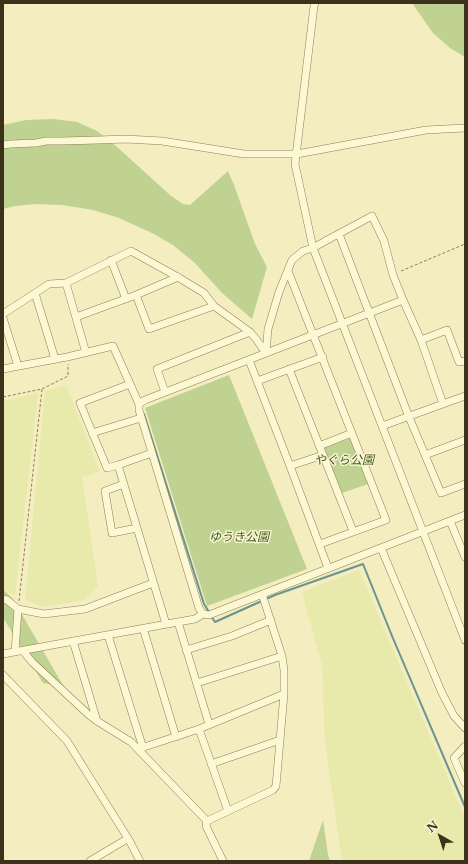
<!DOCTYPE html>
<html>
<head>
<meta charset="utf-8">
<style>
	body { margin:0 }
	#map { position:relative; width:468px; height:864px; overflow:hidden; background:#f3edbf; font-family:"Libre Baskerville",serif }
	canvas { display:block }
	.frame { position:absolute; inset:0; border:4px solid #3c311b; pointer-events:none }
	.north { position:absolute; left:420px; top:816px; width:40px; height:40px; -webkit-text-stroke:3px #f9f5d0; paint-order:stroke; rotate:321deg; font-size:11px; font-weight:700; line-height:16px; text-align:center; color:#3c311b }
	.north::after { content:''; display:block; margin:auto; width:14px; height:18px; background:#3c311b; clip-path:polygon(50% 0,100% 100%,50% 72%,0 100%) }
</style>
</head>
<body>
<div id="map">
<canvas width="468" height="864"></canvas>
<div class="frame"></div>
<div class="north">N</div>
</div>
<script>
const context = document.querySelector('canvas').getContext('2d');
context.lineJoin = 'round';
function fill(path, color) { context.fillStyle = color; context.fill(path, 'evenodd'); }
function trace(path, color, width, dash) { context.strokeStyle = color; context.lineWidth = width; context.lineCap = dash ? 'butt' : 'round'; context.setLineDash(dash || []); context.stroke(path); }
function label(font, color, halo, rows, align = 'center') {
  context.font = font + ' "Libre Baskerville","Noto Sans JP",serif'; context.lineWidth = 3; context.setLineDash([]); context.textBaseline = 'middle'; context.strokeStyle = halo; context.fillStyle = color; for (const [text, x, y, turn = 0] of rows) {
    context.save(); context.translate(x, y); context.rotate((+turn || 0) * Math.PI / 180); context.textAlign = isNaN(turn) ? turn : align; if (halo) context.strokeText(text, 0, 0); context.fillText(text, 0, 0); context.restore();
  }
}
fill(new Path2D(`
	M66 385 100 471 82 477 98 586 85 600 43 607 25 600 45 391Z
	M38 393 15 595 3 589V401Z
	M359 570 465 818V861H342L325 743 322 665 302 592Z`), '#e8eaac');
fill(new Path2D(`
	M412 3H465V57L450 48 433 33Z
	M53 119 77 122 97 131 116 146 170 195 183 204 190 205 228 171 234 185 255 244 267 267 252 319 222 293 195 263 173 245 152 233 119 218 93 210 62 205 36 204 15 206 3 209V125L26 120Z
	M229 375 307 569 207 606 145 408Z
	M351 438 368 484 342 493 324 448Z
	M3 589 13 599 64 687 43 683 7 624 3 618Z
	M323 820 328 855 330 861H309Z`), '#bfd292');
trace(new Path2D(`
	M144 414 204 604 209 612
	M211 616 215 622 275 595 363 564 392 636 465 807`), '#699491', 2);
const minor = new Path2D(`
	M315 3 314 6 295 164 313 248 465 640
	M3 145 11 144 36 143 46 141H62L98 140 126 139 162 141 244 154H297L426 130 465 128
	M339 234 409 417 441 493 465 484
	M111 260 126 299
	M288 271 386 520 320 544
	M66 283 86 353
	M35 293 55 359
	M136 295 178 277
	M403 300 145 400 139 404V410L199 608 203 614 209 615 465 515
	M3 314 49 284 66 283 131 251 176 276 204 293 214 306 250 332 256 339 266 353
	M76 317 136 295 149 329 214 306
	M3 318 18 366
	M421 340 443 404
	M266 353 268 329 279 292 292 260 303 251 313 248 329 239 372 216 384 241 393 275 403 300 421 340 447 330 459 362 465 361
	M249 360 290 466 328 568
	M3 369 67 357 113 346 139 404
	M289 369 353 531
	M257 381 323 357
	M130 384 80 403 107 468 118 465 166 624
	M165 392 157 369 250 332
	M382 426 465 396
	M92 433 141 418
	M319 446 352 433
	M425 455 465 440
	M118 465 152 453
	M290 466 323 455
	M124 484 105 491 112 533 137 528
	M450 521 465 557
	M381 548 442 693 454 716 465 728
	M3 599 7 600 18 609 44 614 85 609 153 583
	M178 622 209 724
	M143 628 176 737
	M108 635 137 729 143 748
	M73 641 97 721
	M186 650 232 636 271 620
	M23 651 32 662 89 715 97 721 131 742 207 821 273 790 276 786 284 694V670L282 656 262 594
	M15 652 18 609
	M3 654 178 622 195 619 203 614
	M3 675 67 741 129 840 140 861
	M197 683 282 656
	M199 729 228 811
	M465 746 454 758 465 783
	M138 749 199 729 284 694
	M211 764 280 740
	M207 821 206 826 223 861
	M90 861 127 839`);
trace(minor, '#8e7e55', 8);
trace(new Path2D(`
	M401 271 465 244
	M3 397 42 389 68 376V364
	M19 601 42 389`), '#8e7e55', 1, [3, 2]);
trace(minor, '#fdf8d4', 7);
label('italic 12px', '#415b20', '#f9f5d0', [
	["やぐら公園",344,461],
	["ゆうき公園",239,538]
]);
</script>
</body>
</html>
